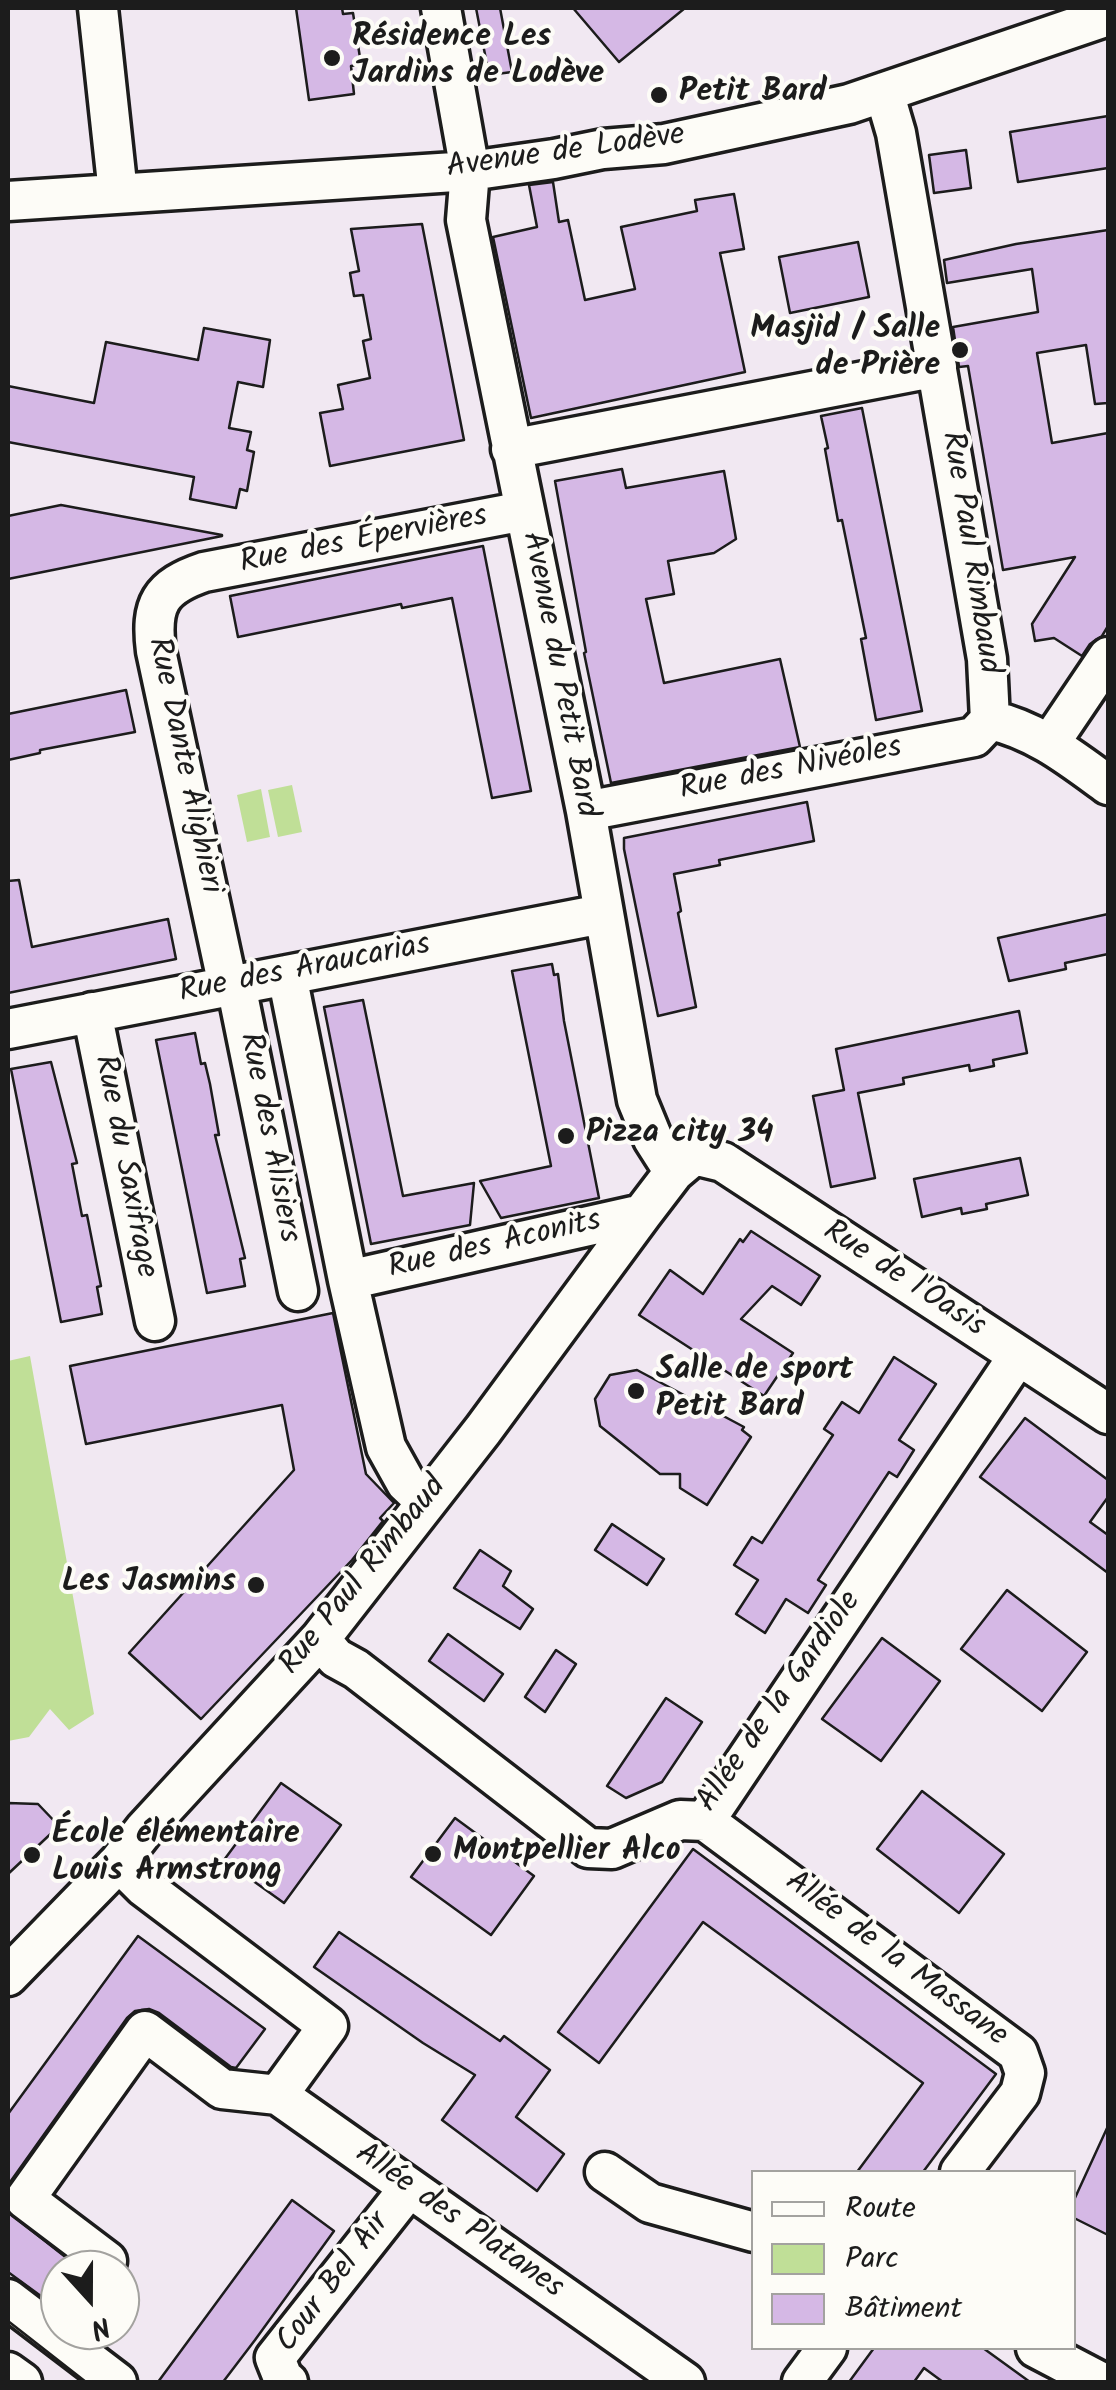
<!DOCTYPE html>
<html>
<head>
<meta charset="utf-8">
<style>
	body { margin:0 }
	#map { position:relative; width:1116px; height:2390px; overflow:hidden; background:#f1e8f2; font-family:Kalam,sans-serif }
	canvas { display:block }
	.frame { position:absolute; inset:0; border:10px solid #1c1c1c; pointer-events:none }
	.legend { position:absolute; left:751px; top:2170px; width:325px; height:180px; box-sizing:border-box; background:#fdfcf7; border:2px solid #a3a29f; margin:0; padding:12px 18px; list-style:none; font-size:30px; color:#1c1c1c }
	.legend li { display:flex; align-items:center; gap:20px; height:50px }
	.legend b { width:50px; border:2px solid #a3a29f }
	.north { position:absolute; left:40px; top:2250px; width:100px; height:100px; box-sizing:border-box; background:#fdfcf7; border:2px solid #a3a29f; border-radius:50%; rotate:159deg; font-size:28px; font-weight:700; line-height:40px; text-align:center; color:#1c1c1c }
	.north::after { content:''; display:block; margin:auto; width:35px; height:45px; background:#1c1c1c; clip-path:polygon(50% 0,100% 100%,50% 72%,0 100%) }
</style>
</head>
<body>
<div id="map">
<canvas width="1116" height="2390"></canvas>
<div class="frame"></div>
<ul class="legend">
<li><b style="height:12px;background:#fdfcf7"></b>Route</li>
<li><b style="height:28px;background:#c0df97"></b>Parc</li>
<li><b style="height:28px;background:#d5b8e5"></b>Bâtiment</li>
</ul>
<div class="north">N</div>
</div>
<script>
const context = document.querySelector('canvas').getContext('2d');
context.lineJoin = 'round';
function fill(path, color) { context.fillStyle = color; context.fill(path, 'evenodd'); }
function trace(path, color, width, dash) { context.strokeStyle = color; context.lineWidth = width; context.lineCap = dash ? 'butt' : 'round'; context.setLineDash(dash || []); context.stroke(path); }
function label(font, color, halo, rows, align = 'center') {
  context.font = font + ' Kalam,sans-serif'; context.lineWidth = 8; context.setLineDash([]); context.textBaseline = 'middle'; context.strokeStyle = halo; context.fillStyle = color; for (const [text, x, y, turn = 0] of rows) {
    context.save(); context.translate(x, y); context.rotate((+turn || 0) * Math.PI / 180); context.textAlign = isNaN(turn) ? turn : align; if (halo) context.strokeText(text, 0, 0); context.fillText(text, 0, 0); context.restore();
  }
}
fill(new Path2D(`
	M292 785 302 832 278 837 268 790Z
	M261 789 270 837 247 842 237 795Z
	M30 1356 94 1714 69 1730 50 1709 29 1737 8 1741V1361Z`), '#c0df97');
const building = new Path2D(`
	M296 8H342L343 14 353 13 361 64 351 66 354 94 309 100Z
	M476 8H500L512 72 489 75Z
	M573 8H685L619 62Z
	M1108 116V168L1018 182 1010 132Z
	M966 150 971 188 934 193 929 155Z
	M553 182 559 222 568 220 585 300 635 289 621 227 697 211 695 200 734 194 744 249 720 253 745 372 531 418 493 237 537 227 529 185Z
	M422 224 464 440 330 466 320 413 343 409 338 385 370 378 363 341 371 339 363 295 354 296 350 273 359 271 351 229Z
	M1108 230V403L1095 404 1086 345 1037 353 1052 443 1108 433V626L1102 636 1090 644 1082 656 1054 638 1035 641 1032 624 1075 557 1003 570 968 366 959 367 953 327 1038 312 1032 269 947 283 944 260 1016 244Z
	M858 242 869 297 790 313 779 257Z
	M204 328 270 340 263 387 238 382 229 428 251 432 247 450 254 452 247 491 240 489 236 508 190 499 194 477 8 442V386L94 403 106 342 198 360Z
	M862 408 922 711 876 720 861 639 866 638 842 520 838 521 825 449 828 448 821 416Z
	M622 469 626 488 724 471 736 539 714 553 668 561 674 594 646 599 664 683 780 659 800 747 611 783 584 653 586 652 555 481Z
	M61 505 222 535V536L8 579V516Z
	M483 546 531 791 492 798 452 598 402 608 401 604 238 637 230 596Z
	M126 690 135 732 40 750V753L8 760V714Z
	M807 802 814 841 719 860 720 865 674 874 681 911 678 913 696 1007 658 1016 624 849V838Z
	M19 880 32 947 168 919 176 959 8 993V881Z
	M1108 914V954L1065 963 1066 969 1009 981 998 938Z
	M552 964 554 975 558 974 564 1021 599 1198 501 1218 480 1181 551 1166 512 971Z
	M363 1000 403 1196 474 1183 470 1225 371 1244 324 1007Z
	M1019 1011 1027 1053 993 1060 994 1066 970 1071 969 1065 903 1078 904 1084 858 1093 875 1178 831 1187 813 1096 844 1090 836 1049Z
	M195 1033 201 1064 205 1063 210 1084 219 1135H215L245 1258 240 1259 245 1286 207 1293 156 1040Z
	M51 1062 77 1163 72 1164 82 1216 87 1215 101 1286 97 1287 102 1314 61 1322 11 1069Z
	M1020 1158 1028 1195 986 1204 987 1209 962 1214 961 1208 922 1217 914 1179Z
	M751 1231 820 1276 801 1305 772 1286 741 1319 793 1353 764 1396 639 1315 670 1270 703 1294 740 1239 743 1242Z
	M333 1313 366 1474 394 1503 380 1518 383 1521 352 1560 201 1719 129 1653 294 1470 282 1405 86 1444 70 1366Z
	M894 1357 936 1384 899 1440 914 1450 897 1477 889 1472 818 1580 826 1585 808 1613 786 1599 765 1633 736 1614 758 1580 734 1565 752 1537 762 1543 833 1435 824 1429 842 1402 859 1413Z
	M637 1370 744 1427 742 1430 751 1437 707 1505 680 1488V1474H660L600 1426 595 1399 610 1375Z
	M1025 1418 1108 1480V1497L1090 1522 1108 1535V1573L980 1477Z
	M612 1524 664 1559 647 1585 595 1550Z
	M480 1550 511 1571 503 1586 533 1609 520 1629 454 1588Z
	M1007 1590 1087 1652 1042 1711 961 1649Z
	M448 1634 503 1674 484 1701 429 1661Z
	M882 1638 940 1681 881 1761 822 1719Z
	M556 1650 576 1664 545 1712 525 1697Z
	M666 1698 702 1722 662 1782 626 1798 607 1786Z
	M281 1783 341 1825 284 1903 224 1860Z
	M922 1791 1004 1854 959 1913 877 1849Z
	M8 1803 38 1804 59 1826 8 1874Z
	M455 1818 534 1876 491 1935 411 1877Z
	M693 1849 996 2074 923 2172H857L923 2083 703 1922 599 2063 558 2032Z
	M339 1932 500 2041 504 2036 550 2070 516 2117 564 2154 537 2191 442 2120 475 2075 423 2043 314 1967Z
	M138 1936 265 2029 236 2068 231 2067 159 2013 149 2009 135 2011 127 2018 8 2185V2114Z
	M1108 2126V2235L1074 2218V2200Z
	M292 2200 334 2231 255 2340 223 2382H158Z
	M8 2212 82 2270H60V2310L8 2272Z
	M874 2348H983L1030 2382H943L924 2368 914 2382H849Z`);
fill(building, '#d5b8e5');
trace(building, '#1c1c1c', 2.5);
const minor = new Path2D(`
	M98 8 118 193
	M441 8 470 171 466 220 586 811 637 1100 653 1139 674 1172
	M884 92 896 133 987 659 990 720
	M8 201 470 171 554 159 603 149 664 144 849 104 1108 16
	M511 449 937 367
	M990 720C1036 730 1071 758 1108 785
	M1050 743 1108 657
	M586 811 974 737 990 720
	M287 975 348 1280 386 1447 406 1483 426 1502
	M236 985 298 1291
	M228 986 156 651C150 604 160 587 204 572L524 511
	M92 1012 155 1321
	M8 1029 602 914
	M348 1280 642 1214
	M320 1639 336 1658 356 1669 588 1848 612 1849 680 1820 705 1821 1018 1356
	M705 1821 1018 2053 1025 2073 1020 2093 960 2172
	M119 1862 144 1887 328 2026 278 2095
	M8 1976 119 1862 144 1830 320 1639 483 1430 642 1214 674 1172 694 1155 723 1162 1108 1414
	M605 2172 650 2203 754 2232
	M107 2261 25 2199 145 2031 222 2089 278 2095 685 2382
	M8 2299 117 2382
	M1036 2348 1101 2382
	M8 2372 22 2382
	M288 2382 283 2378 275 2358 409 2188
	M802 2382 827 2348`);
trace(minor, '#1c1c1c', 45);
trace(minor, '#fdfcf7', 38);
trace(new Path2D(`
	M8 2321 86 2382`), '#1c1c1c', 2.5);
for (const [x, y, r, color] of [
	[332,58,10,"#1c1c1c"],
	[659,95,10,"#1c1c1c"],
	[960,350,10,"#1c1c1c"],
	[566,1136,10,"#1c1c1c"],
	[636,1391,10,"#1c1c1c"],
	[256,1585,10,"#1c1c1c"],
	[433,1854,10,"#1c1c1c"],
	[32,1855,10,"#1c1c1c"]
]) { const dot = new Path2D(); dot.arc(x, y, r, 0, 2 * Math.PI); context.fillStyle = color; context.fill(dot); trace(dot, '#fdfcf7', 4); }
label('bold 32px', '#1c1c1c', '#fdfcf7', [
	["Résidence Les",352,40],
	["Jardins de Lodève",352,77],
	["Petit Bard",679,95],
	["Masjid / Salle",940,332,"right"],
	["de Prière",940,369,"right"],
	["Pizza city 34",586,1136],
	["Salle de sport",656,1373],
	["Petit Bard",656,1410],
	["Les Jasmins",236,1585,"right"],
	["École élémentaire",52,1837],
	["Louis Armstrong",52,1874],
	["Montpellier Alco",453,1854]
], 'left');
label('32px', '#1c1c1c', '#fdfcf7', [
	["Avenue de Lodève",566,154,-8],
	["Rue des Épervières",364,542,-11],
	["Rue Paul Rimbaud",968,553,81],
	["Avenue du Petit Bard",557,675,79],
	["Rue Dante Alighieri",182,766,78],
	["Rue des Nivéoles",791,771,-11],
	["Rue des Araucarias",305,971,-11],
	["Rue des Alisiers",267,1138,79],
	["Rue du Saxifrage",123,1167,79],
	["Rue des Aconits",495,1247,-13],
	["Rue de l'Oasis",903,1281,33],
	["Rue Paul Rimbaud",365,1577,-51],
	["Allée de la Gardiole",781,1703,-55],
	["Allée de la Massane",895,1961,37],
	["Allée des Platanes",458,2223,35],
	["Cour Bel Air",335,2284,-53]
]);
</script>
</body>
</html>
